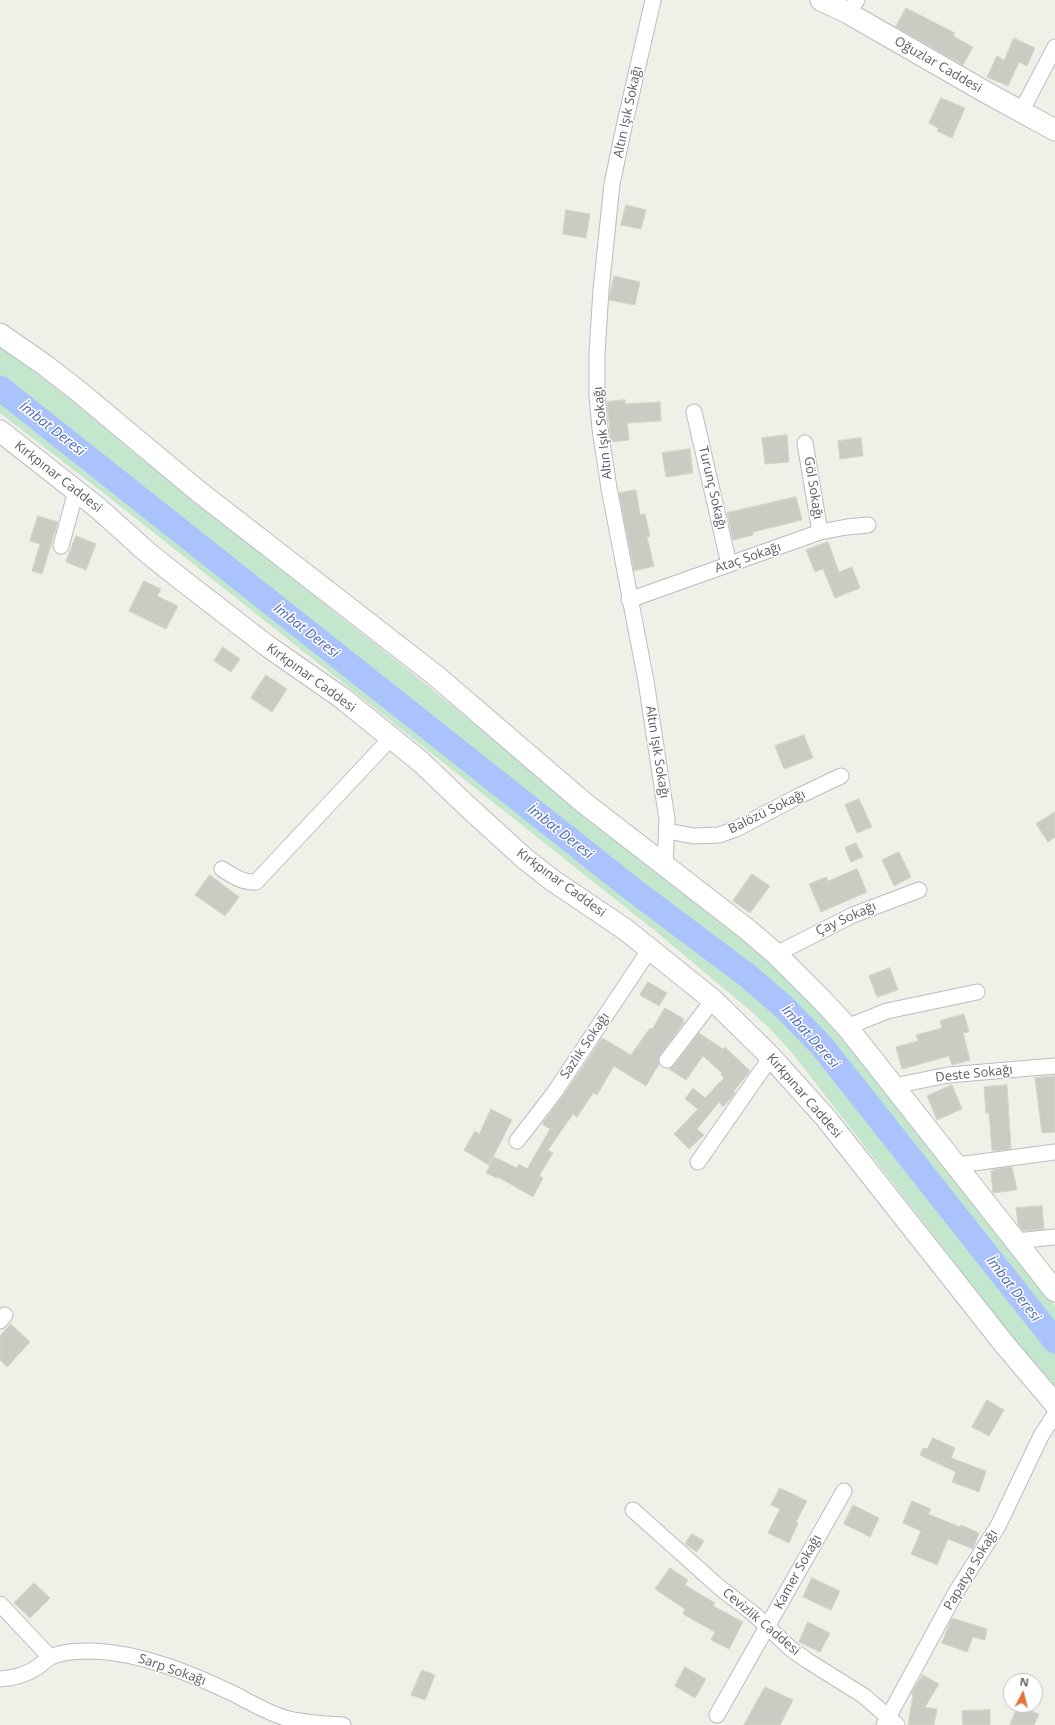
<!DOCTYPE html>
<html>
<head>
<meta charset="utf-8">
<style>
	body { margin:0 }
	#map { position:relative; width:1055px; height:1725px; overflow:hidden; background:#eff0e7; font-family:"Open Sans",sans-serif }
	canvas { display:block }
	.north { position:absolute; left:1003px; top:1673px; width:40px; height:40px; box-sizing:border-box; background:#fff; border:1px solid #bfbfc2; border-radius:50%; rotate:7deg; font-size:11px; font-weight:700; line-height:16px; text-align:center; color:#5e6066 }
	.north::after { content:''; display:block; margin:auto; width:14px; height:18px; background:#e37339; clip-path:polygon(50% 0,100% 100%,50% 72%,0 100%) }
</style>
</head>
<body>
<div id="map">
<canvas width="1055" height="1725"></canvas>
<div class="north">N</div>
</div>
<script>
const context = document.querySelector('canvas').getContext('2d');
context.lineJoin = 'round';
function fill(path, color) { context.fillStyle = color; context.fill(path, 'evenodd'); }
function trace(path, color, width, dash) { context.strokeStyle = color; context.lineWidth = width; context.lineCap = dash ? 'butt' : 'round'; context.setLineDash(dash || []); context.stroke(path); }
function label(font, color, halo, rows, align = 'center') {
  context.font = font + ' "Open Sans",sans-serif'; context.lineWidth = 3; context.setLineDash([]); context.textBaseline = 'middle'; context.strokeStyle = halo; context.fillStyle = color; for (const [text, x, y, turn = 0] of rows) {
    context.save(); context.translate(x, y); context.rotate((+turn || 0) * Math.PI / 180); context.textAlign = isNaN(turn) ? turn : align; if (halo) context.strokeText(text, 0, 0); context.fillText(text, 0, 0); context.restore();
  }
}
fill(new Path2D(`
	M0 344 77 405 144 461 428 686 570 803 769 958 828 1022 968 1190 1055 1306V1392L793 1054 768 1027 746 1007 654 930 110 498 0 413Z`), '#c4e6cd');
trace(new Path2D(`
	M0 388 632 889 748 976 785 1008 821 1045 1055 1341`), '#abc3fc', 25);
const building = new Path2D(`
	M906 8 955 33 953 36 973 47 963 65 896 27Z
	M1014 38 1035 48 1027 66 1019 62 1008 86 987 77 997 56 1004 60Z
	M941 98 965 108 952 138 937 131 938 128 929 123Z
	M626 205 646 210 641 229 621 225Z
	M566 210 590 214 586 238 563 234Z
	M614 276 640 282 635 305 609 300Z
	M625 400V404L660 402 661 421 627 423 629 440 611 442 607 402Z
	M787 435 789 462 765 464 762 438Z
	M861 438 863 456 840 459 838 441Z
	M690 449 693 473 666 477 662 453Z
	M636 490 640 515 645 514 650 536 647 537 654 566 634 571 619 493Z
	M796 497 802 520 753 532V535L733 540 727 513Z
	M38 516 58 522 42 574 32 571 40 544 30 541Z
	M76 536 96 544 86 570 66 562Z
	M828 542 839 572 852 567 860 588 835 598 823 569 815 572 806 550Z
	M144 581 161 589 157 596 178 606 166 629 129 611Z
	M223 647 240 659 231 672 214 661Z
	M266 675 287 689 272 712 251 698Z
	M804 735 813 758 784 769 775 746Z
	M859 799 872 827 857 833 845 805Z
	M1055 812V837L1048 842 1036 824Z
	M856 843 863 857 851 862 845 848Z
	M899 852 911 877 894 886 882 860Z
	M857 869 867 892 821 912 809 884 826 877 828 881Z
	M752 874 770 886 750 913 733 901Z
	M210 875 239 897 225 916 195 895Z
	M890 968 898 990 877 997 869 976Z
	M648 982 667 993 659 1006 640 995Z
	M665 1008 684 1019 683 1021 684 1022 660 1055 658 1059 659 1064 646 1086 614 1066 597 1095 593 1093 577 1117 573 1114 548 1150 553 1153 539 1176 543 1178 533 1197 498 1177 497 1178 486 1173 494 1157 517 1168 519 1164 527 1169 550 1129 542 1124 570 1086 602 1038 631 1055 650 1028 652 1029Z
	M964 1014 969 1032 963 1033 970 1060 952 1065 949 1056 902 1069 896 1047 918 1041 916 1035 942 1028 940 1021Z
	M699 1033 723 1049 725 1047 750 1071 734 1091 735 1093 731 1098 723 1107 719 1102 697 1129 704 1135 689 1149 674 1134 698 1109 685 1099 693 1088 705 1098 724 1078 721 1075 722 1073 703 1056 686 1080 669 1069 674 1065Z
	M1055 1076V1132L1042 1133 1035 1078Z
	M952 1085 962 1109 937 1120 927 1096Z
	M1007 1085 1011 1149 992 1151 989 1113H986L984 1087Z
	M491 1109 512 1120 489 1165 464 1150 475 1131 479 1134Z
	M1012 1167 1017 1190 993 1193 991 1171H994L993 1169Z
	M1042 1206 1044 1229 1023 1231 1018 1224 1016 1208Z
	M11 1324 30 1342 7 1367 0 1360V1336Z
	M987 1400 1004 1410 989 1436 972 1427Z
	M933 1438 955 1448 951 1458 986 1471 979 1492 952 1482 956 1472 920 1455 923 1448 927 1449Z
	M780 1488 807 1501 796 1522 798 1523 789 1543 768 1533 780 1509 771 1505Z
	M912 1501 931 1509 928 1514 960 1527 961 1525 979 1533 973 1549 948 1539 937 1565 911 1554 921 1531 903 1523Z
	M853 1505 879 1518 870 1537 844 1524Z
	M692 1534 704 1541 697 1552 685 1544Z
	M670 1568 688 1580 685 1585 715 1603 713 1606 743 1622 729 1649 711 1640 715 1632 683 1614 685 1609 655 1589Z
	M812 1578 840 1591 831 1610 803 1597Z
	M34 1583 50 1598 30 1618 14 1603Z
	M952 1618 987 1629 985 1640 973 1637 967 1652 942 1643Z
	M808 1622 830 1633 820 1652 799 1642Z
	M685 1667 706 1679 695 1698 675 1686Z
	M422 1670 435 1675 425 1700 411 1695Z
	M923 1675 939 1684 925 1707 937 1709 934 1725H908L913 1695 911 1694Z
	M765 1687 793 1700 780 1725H744Z
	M1018 1706 1039 1714 1034 1725H1010Z
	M990 1710V1725H963L962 1711Z`);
fill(building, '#cbcbc3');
trace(building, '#d4d4c5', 1);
const street = new Path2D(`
	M653 0 624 127 612 184 601 290 597 353V395L600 429 609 488 646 681 663 793 667 819 665 867
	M848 13 857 0
	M1021 112 1055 47
	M694 412 729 564
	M805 443 820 532
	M61 546 76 491
	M629 600 820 532 847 527 868 525
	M667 831 694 836 719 835 736 829 799 796 841 776
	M222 869C233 876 243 883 256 882L391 738
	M776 954 853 915 919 890
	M847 1027 887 1011 977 992
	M667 1060 713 1000
	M894 1086 948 1075 1055 1066
	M517 1141 554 1093 650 949
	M698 1162 771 1057
	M958 1165 1055 1152
	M1016 1241 1055 1237
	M0 1321 5 1315
	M633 1510 719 1587 755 1615 791 1649 808 1661 864 1696 897 1725
	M0 1604 50 1657
	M0 1679C15 1678 27 1675 39 1666 43 1663 47 1659 51 1657 63 1651 80 1651 93 1651 142 1653 190 1673 234 1694 252 1703 269 1714 289 1719 307 1723 325 1724 343 1725
	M717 1715 844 1491
	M884 1725 956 1592 998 1526 1041 1436 1055 1414`);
const secondary = new Path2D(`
	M821 0 848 13 989 94 1055 130
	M0 334 46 366 77 390 198 491 435 675 583 802 748 930 776 954 822 1000 847 1027 1055 1291
	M0 431 98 508 148 553 182 580 266 645 342 698 421 762 467 806 524 858 552 880 626 930 713 1000 771 1057 825 1117 1005 1345 1055 1404`);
trace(street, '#bbbcc2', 17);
trace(secondary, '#bcbdc3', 23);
trace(street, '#fff', 15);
trace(secondary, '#fff', 21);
label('13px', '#5e6066', '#fff', [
	["Oğuzlar Caddesi",938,65,30],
	["Altın Işık Sokağı",628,112,-78],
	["Altın Işık Sokağı",603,433,-96],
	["Kırkpınar Caddesi",58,477,38],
	["Turunç Sokağı",712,488,77],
	["Göl Sokağı",813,488,81],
	["Ataç Sokağı",748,558,-19],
	["Kırkpınar Caddesi",311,678,36],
	["Altın Işık Sokağı",657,752,81],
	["Balözü Sokağı",767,812,-26],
	["Kırkpınar Caddesi",561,883,36],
	["Çay Sokağı",846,919,-24],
	["Sazlık Sokağı",585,1046,-56],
	["Deste Sokağı",974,1074,-6],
	["Kırkpınar Caddesi",804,1096,49],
	["Papatya Sokağı",971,1570,-59],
	["Kamer Sokağı",798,1572,-61],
	["Cevizlik Caddesi",761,1622,40],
	["Sarp Sokağı",172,1670,19]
]);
label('italic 14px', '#4d66c0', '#fff', [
	["İmbat Deresi",52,429,38],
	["İmbat Deresi",306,631,38],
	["İmbat Deresi",560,832,38],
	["İmbat Deresi",810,1037,48],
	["İmbat Deresi",1013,1289,52]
]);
</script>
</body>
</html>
